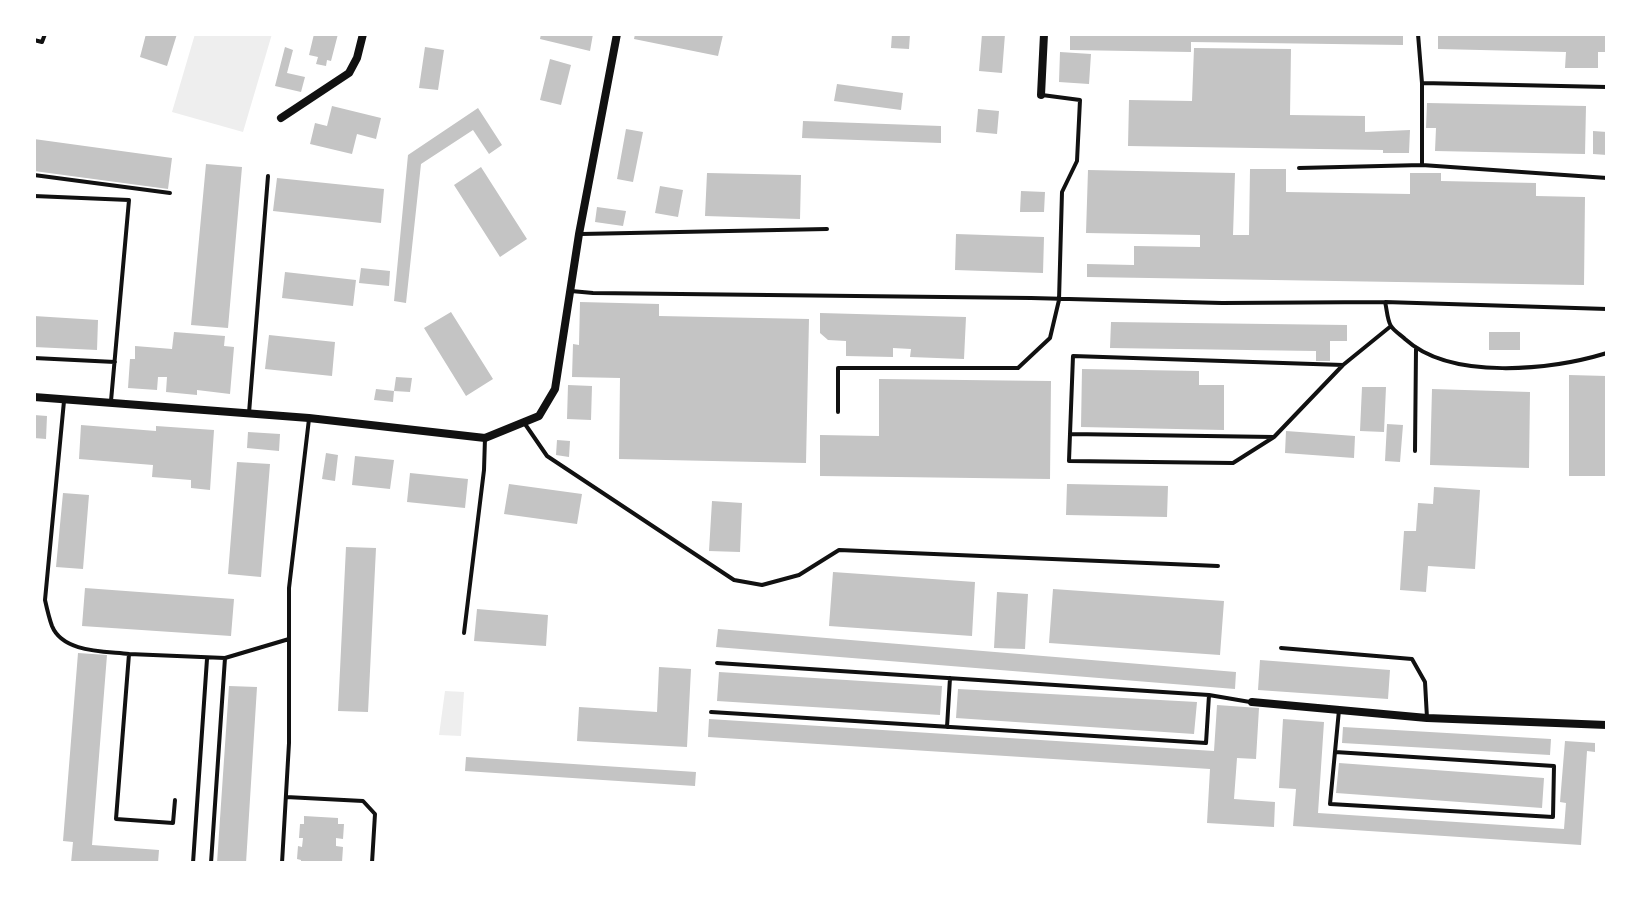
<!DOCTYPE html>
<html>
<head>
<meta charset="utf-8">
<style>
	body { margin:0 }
	#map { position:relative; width:1641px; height:897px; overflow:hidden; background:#fff; font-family:"Golos Text",sans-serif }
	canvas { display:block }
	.frame { position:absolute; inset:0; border:36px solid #fff; pointer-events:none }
</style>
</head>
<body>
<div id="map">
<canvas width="1641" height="897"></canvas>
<div class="frame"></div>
</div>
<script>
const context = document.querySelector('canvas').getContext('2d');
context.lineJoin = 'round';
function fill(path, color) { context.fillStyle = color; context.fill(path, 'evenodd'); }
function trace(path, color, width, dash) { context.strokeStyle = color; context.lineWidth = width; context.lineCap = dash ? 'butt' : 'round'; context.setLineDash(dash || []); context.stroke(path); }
fill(new Path2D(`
	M195 34H272L243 132 172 112Z
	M445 691 464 692 461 736 439 735Z`), '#eee');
fill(new Path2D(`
	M146 34H177L167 66 140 57Z
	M314 34H338L331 61 327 60 326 66 316 64 318 57 309 55Z
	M541 34H593L590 51 540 39Z
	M635 34H719L723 35 718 56 634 39Z
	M892 34H910L909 49 891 48Z
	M982 34H1005L1002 73 979 71Z
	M1070 34H1403V45L1191 42V52L1070 50Z
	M1438 34H1607V52H1598V68H1565L1566 52 1438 49Z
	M285 47 293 50 287 73 305 77 301 92 275 86Z
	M425 47 444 50 438 90 419 88Z
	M1194 48 1291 49 1290 115 1365 116V132L1410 130 1409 153H1383V150L1128 146 1129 100 1192 101Z
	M1060 52 1091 54 1089 84 1059 82Z
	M550 59 571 65 561 105 540 100Z
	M837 84 903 93 901 110 834 101Z
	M1427 103 1586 106 1585 154 1435 151 1436 128H1426Z
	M332 106 381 118 376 139 357 134 352 154 310 144 315 123 327 126Z
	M478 108 502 145 489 154 473 130 421 164 406 303 394 301 408 155Z
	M978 109 999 111 997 134 976 132Z
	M803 121 941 126V143L802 138Z
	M626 129 643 132 633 182 617 179Z
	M1593 131 1607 132V155L1593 154Z
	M34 139 172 158 168 189 34 171Z
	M206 164 242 167 228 328 191 325Z
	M481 167 527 239 500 257 454 185Z
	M1250 169H1286V192L1410 194V173H1441V181L1536 183V196L1585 197 1584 285 1087 277V264L1134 265V246L1200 247V235L1086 233 1088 170 1235 173 1233 235H1249Z
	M707 173 801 175 800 219 705 216Z
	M277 178 384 189 381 223 273 211Z
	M660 186 683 190 678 217 655 213Z
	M1021 191 1045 192 1044 212H1020Z
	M597 207 626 211 623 226 595 222Z
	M956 234 1044 237 1043 273 955 270Z
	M361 268 390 271 389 286 359 283Z
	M285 272 356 280 353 306 282 298Z
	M580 302 659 304V316L809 319 806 463 619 459 620 378 572 377 573 344 579 345Z
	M451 312 493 379 466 396 424 328Z
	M820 313 966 317 964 359 910 357 911 349 893 348V357L846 356V341L828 340 820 333Z
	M34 316 98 320 97 350 34 347Z
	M1111 322 1347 325V341H1330V361H1316V351L1110 348Z
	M174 332 225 336 224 346 234 347 230 394 197 390V395L166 392 167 377H158L157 390 128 388 130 359H135V346L172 349Z
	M1489 332H1520V350H1489Z
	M269 335 335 342 332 376 265 369Z
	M1082 369 1199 371V385H1224V430L1081 427Z
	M1569 375 1607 376V476H1569Z
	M396 377 412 378 410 392 394 391 393 402 374 400 376 389 394 391Z
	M879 379 1051 381 1050 479 820 476V435L879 436Z
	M568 385 592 386 591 420 567 419Z
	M1362 387H1386L1384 432 1360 431Z
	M1432 389 1530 392 1529 468 1430 465Z
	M34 415 47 416 46 439 34 438Z
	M1387 424 1403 425 1400 462 1385 461Z
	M81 425 156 431V426L214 430 210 490 191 488V480L152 477 153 465 79 459Z
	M1286 431 1355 436 1354 458 1285 453Z
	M248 432 280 434 279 451 247 448Z
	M557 440 570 441 569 457 556 455Z
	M326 453 338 455 335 481 322 479Z
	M355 456 394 460 390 489 352 485Z
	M237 462 270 464 261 577 228 574Z
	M410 473 468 479 465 508 407 502Z
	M509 484 582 494 577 524 504 514Z
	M1067 484 1168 486 1167 517 1066 515Z
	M1434 487 1480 490 1475 569 1428 566 1426 592 1400 590 1404 531H1416L1418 503 1433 504Z
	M63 493 89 495 83 569 56 567Z
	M712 501 742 503 740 552 709 551Z
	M346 547 376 548 368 712 338 711Z
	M833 572 975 582 972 636 829 626Z
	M85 588 234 599 231 636 82 626Z
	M1053 589 1224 601 1220 655 1049 643Z
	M997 592 1028 594 1025 649 994 648Z
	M477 609 548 615 546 646 474 641Z
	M718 629 1236 672 1235 689 716 647Z
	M78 653 107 655 92 845 159 850 158 863H71L73 842 63 841Z
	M1260 660 1390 670 1388 699 1258 690Z
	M659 667 691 669 687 747 577 741 579 707 657 712Z
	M719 672 942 686 940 715 717 701Z
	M229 686 257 687 246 863H217Z
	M958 689 1197 702 1194 734 956 718Z
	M1217 705 1259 708 1256 759 1237 758 1234 799 1275 802 1274 827 1207 823 1210 769 708 737 709 719 1214 751Z
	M1283 719 1324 722 1318 813 1564 829 1566 803 1560 802 1565 741 1595 743V752L1587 751 1581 845 1293 826 1296 789 1279 788Z
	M1343 727 1551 739 1550 755 1342 743Z
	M466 757 696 772 695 786 465 771Z
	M1339 763 1544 778 1542 808 1336 793Z
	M304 816 338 818V824H344L343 839 336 838V846L343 847 342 862 301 863V860L297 859 298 846 302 847 303 838H299L300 824H304Z`), '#c4c4c4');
trace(new Path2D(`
	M1418 34 1422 83V165
	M34 40 42 42 45 34
	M1422 83 1607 87
	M1299 168 1422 165 1607 178
	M34 175 170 193
	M34 196 129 200 111 401
	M581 234 827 229
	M571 291 593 293 1031 298 1222 303 1385 302
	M1607 309 1385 302C1387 309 1387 320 1391 326 1394 331 1401 335 1405 339 1451 381 1551 370 1607 353
	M34 358 115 362
	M64 401 45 600C47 609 49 618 52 626 63 653 105 651 129 654
	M838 412V368H1018L1050 338 1059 300 1062 192 1077 161 1080 100 1042 95
	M249 413 268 176
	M525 424 547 456 734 580 762 585 799 575 839 550 1218 566
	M1070 434 1069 461 1233 463 1274 437 1343 365 1391 326
	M1274 437 1070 434 1073 356 1343 365
	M1415 451 1416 349
	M464 633 484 470 485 438
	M1281 648 1412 659 1425 682 1427 718
	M717 663 1209 695 1250 702
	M711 712 1206 743 1209 695
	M947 727 950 678
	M1335 752 1554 766 1553 817 1330 804 1339 710
	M286 797 363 801 375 814 372 863
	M175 800 173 823 116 819 129 654 225 658 289 639
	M193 863 207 659
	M211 863 225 658
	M282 863 289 743V588L309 419`), '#111', 4);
trace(new Path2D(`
	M1041 95 1044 34
	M281 118 349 73 357 58 363 34
	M34 397 309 418 485 438 539 416 555 389 579 234 617 34
	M1252 702 1427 718 1607 725`), '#111', 8);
</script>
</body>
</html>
